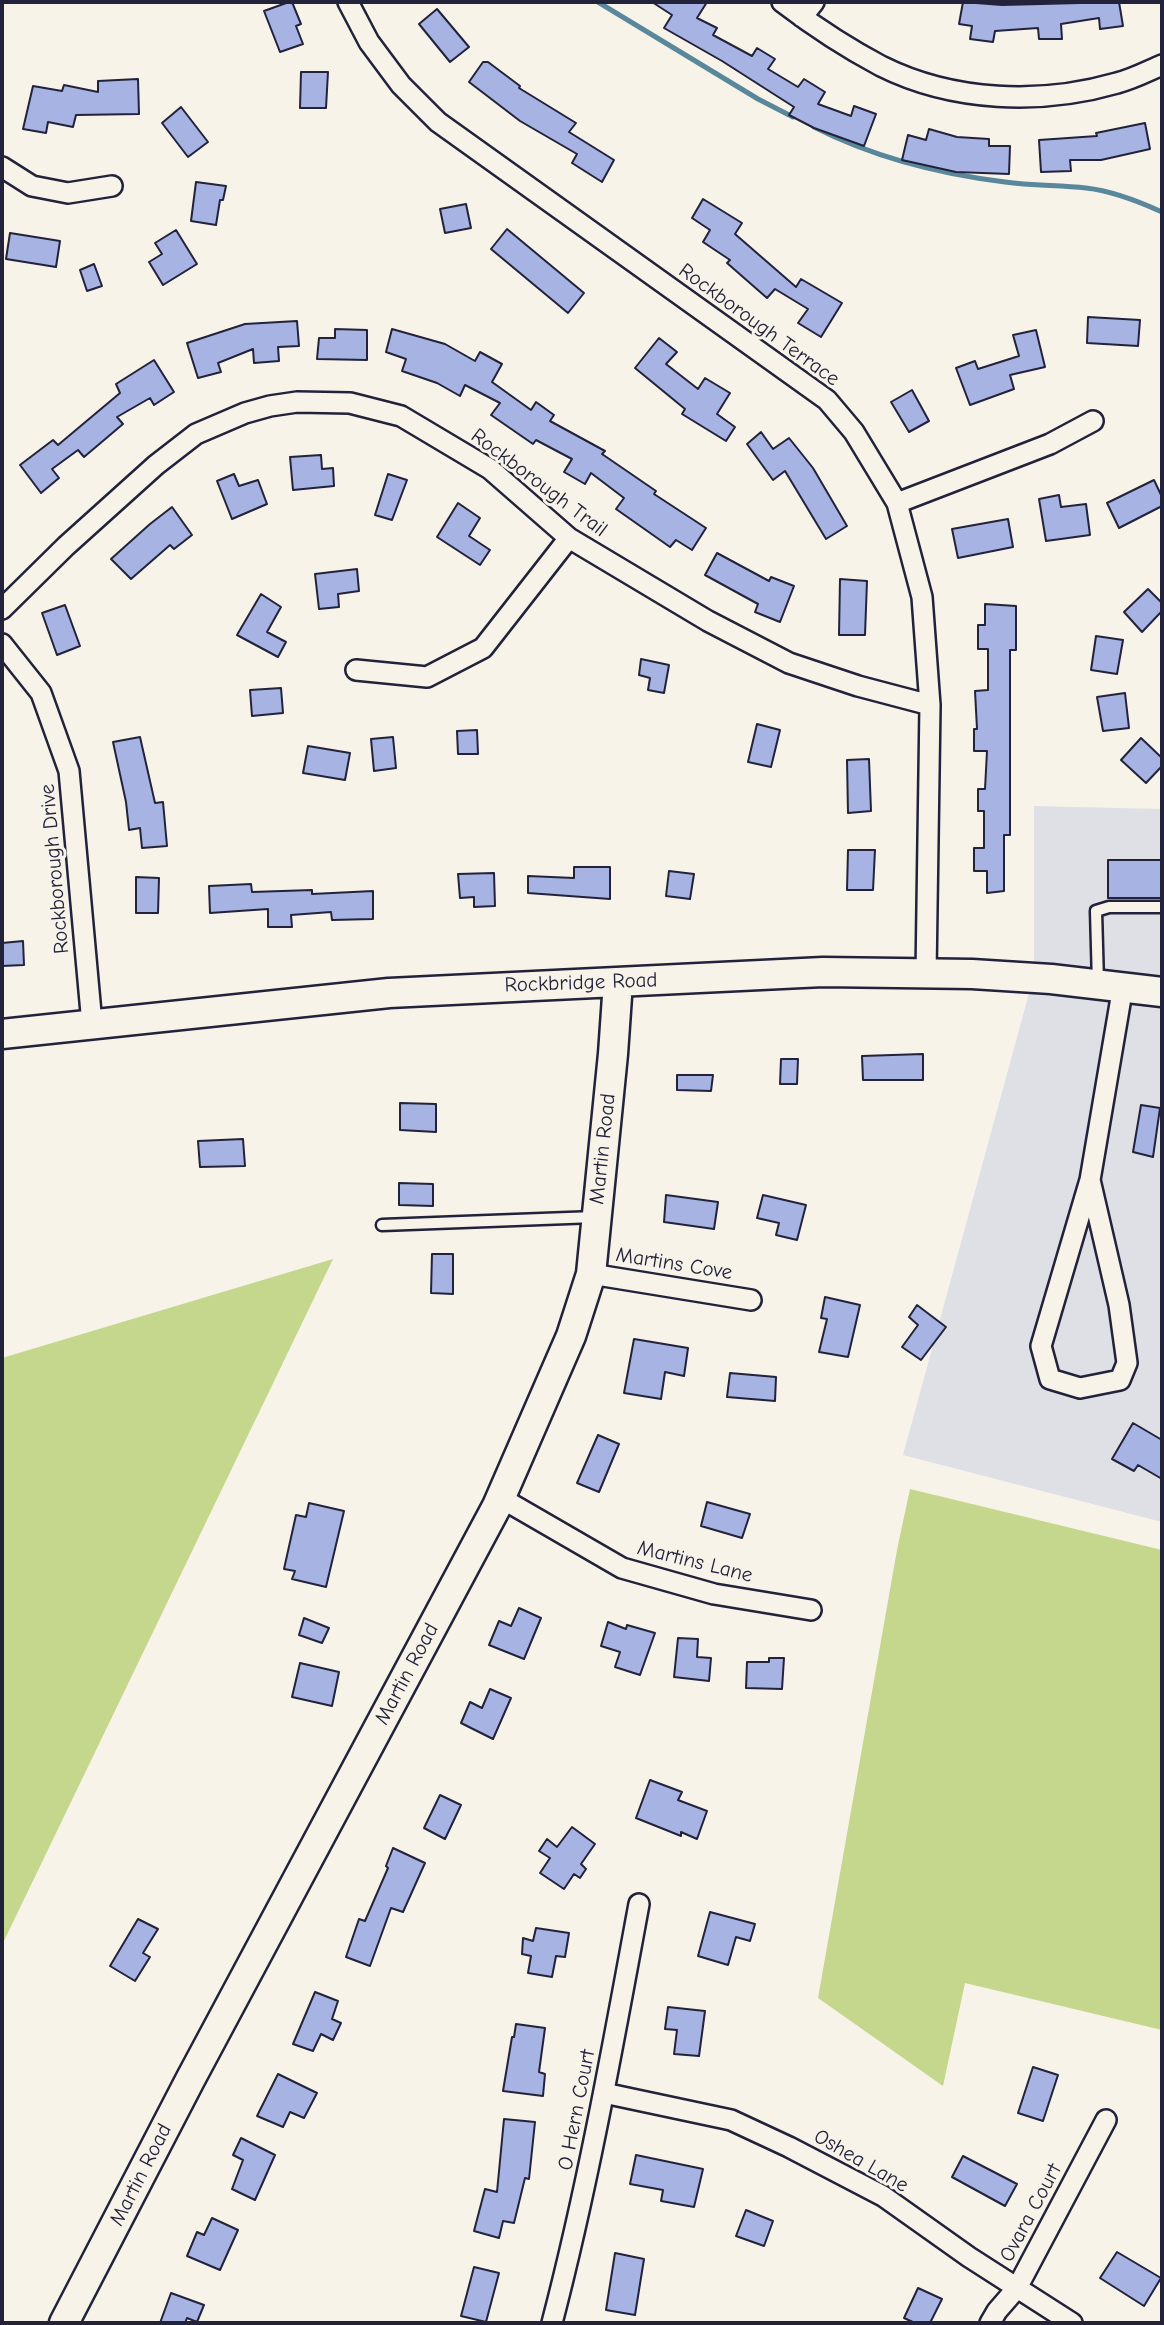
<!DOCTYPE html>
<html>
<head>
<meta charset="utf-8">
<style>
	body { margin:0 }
	#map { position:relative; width:1164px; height:2325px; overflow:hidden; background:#f7f3e8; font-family:"Comic Neue",sans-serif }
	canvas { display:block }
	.frame { position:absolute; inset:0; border:4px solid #22223b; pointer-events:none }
</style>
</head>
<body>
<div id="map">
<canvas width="1164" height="2325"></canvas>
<div class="frame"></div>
</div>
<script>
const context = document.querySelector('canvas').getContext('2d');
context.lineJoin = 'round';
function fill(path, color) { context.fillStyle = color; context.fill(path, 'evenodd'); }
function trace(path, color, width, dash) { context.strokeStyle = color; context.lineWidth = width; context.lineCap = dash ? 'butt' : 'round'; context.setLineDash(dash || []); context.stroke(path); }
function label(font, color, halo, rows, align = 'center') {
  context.font = font + ' "Comic Neue",sans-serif'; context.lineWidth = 6; context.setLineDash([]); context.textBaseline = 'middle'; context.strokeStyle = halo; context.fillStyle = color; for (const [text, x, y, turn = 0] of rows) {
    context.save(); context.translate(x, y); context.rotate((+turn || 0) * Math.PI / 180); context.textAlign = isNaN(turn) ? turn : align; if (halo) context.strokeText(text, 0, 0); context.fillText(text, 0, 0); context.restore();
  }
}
fill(new Path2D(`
	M1034 806 1162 809V1522L903 1455 1034 975Z`), '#dfe0e6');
fill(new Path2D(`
	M333 1259 2 1945V1358Z
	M910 1489 1162 1550V2030L965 1983 943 2086 818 1998 897 1550Z`), '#c4d78c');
trace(new Path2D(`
	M598 2 758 99 793 117
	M814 127C873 157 940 174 1005 182 1032 186 1059 185 1086 188 1113 191 1138 201 1162 212`), '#59879b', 5);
const building = new Path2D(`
	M289 2H292L301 24 296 26 303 44 280 52 264 11Z
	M652 2H707L697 18 717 28 713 35 752 56 757 48 775 59 768 69 798 87 804 79 825 92 818 104 851 116 854 106 876 114 864 146 814 128 789 115 794 107 722 61 664 28 672 15Z
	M963 2 1002 5 1119 2 1123 26 1100 29 1099 18 1061 24 1062 39H1039L1038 28 995 31 993 42 970 39 972 26 959 24Z
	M437 9 469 47 450 62 419 24Z
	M483 62H488L520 86 519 88 576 123 569 132 614 160 602 182 572 163 577 154 520 121 469 82Z
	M301 72H328L326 108H300Z
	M138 79 139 114 76 115 73 127 48 122 46 133 23 129 33 86 62 91 64 85 98 92V81Z
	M181 107 208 142 188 157 162 123Z
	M1145 123 1150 149 1101 160H1070L1071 171 1041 172 1039 140 1097 136 1096 133Z
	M929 129 957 137 989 139V146H1010L1009 174 956 172 902 160 908 135 926 140Z
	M196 182 226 186 223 200H220L216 225 191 221Z
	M703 199 742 223 735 234 796 287 801 279 842 303 821 337 798 323 808 309 775 289 767 298 727 263 730 260 703 242 710 230 692 218Z
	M466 204 471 228 445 233 440 209Z
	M507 229 584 293 568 313 491 249Z
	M176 230 197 264 163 285 149 262 162 254 155 243Z
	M10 233 60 241 56 267 6 259Z
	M94 264 102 286 87 291 80 270Z
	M1088 317 1140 320 1138 346 1087 343Z
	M297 321 299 346 278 347 279 361 254 363 253 349 218 363 221 372 198 378 187 343 245 324Z
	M335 329 367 330V360L317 359 319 338H335Z
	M392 329 445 344 475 361 480 352 502 364 492 382 531 410 536 402 554 415 550 421 605 451 602 454 656 491 654 494 706 528 692 550 676 540 670 547 616 509 624 498 591 473 585 484 564 472 572 459 536 440 533 444 491 415 500 403 465 385 460 396 437 383 402 371 406 359 386 352Z
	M1036 330 1045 367 1010 375 1014 389 970 405 956 368 975 361 978 369 1019 356 1013 335Z
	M659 338 677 352 666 364 698 389 705 378 730 393 717 414 735 427 726 441 682 414 685 409 635 368Z
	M154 360 174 392 154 405 150 398 117 417 123 424 84 457 78 450 52 469 59 478 41 493 20 465 53 440 58 445 120 393 116 384Z
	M912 390 929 421 909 432 891 402Z
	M761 432 773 449 789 438 813 468 847 526 826 539 785 471 773 480 747 444Z
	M321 455 322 469 333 468 334 486 293 490 290 457Z
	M234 474 239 486 258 480 267 504 232 519 217 481Z
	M388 474 407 480 392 520 375 515Z
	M1154 480 1162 497V506L1119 528 1107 503Z
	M1059 495 1061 507 1086 504 1090 535 1046 541 1039 499Z
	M458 503 480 518 469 536 490 550 480 565 437 537Z
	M172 507 192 535 174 549 170 545 131 579 111 559 150 524Z
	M1008 519 1013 547 958 558 952 529Z
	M717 553 769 581 771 577 794 586 780 622 755 612 758 604 705 575Z
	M357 569 359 591 338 594 339 607 319 609 315 574Z
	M840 579 867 581 865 635H839Z
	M1148 589 1162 603V611L1142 632 1124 612Z
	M261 594 281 607 267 632 286 642 278 657 237 635Z
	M985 604 1016 606V650H1010V835H1004V891L987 893V871H974V848H984V811H978V789H985L987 751H974V729H977L975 691 988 690V649H978V625H985Z
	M65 605 80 646 57 655 42 613Z
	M1096 636 1123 640 1117 674 1091 670Z
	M641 659 669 665 664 693 648 690 650 678 639 675Z
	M281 688 283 713 252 716 250 690Z
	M1125 693 1129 728 1103 731 1097 697Z
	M757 724 780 730 771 767 748 762Z
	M477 730 478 754H458L457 731Z
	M140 737 155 803 163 802 167 846 142 848 140 828 129 830 126 802 113 742Z
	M393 737 396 768 374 771 371 739Z
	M1141 738 1162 758V766L1146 783 1121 760Z
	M308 746 350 753 345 780 303 773Z
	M869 759 871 811 848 813 847 760Z
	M848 850H875L873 890H847Z
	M1108 860H1162V898H1108Z
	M574 867H610V899L528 893V876L574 878Z
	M669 871 694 874 690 899 666 896Z
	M494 873 495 906 474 907V897L460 898 458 874Z
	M136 877 159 878 158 913H136Z
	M251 884 252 892 312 890V894L373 891V919L332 920 331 912 291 915 292 927H268V909L210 913 209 886Z
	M23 941 24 965 2 966V943Z
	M923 1054V1080H863L862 1056Z
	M781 1059H798L797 1084H780Z
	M677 1075H713L711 1091 677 1090Z
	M400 1103 436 1104V1132L400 1130Z
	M1141 1105 1160 1108 1153 1157 1133 1152Z
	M243 1139 245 1166 200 1167 198 1141Z
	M399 1183 433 1184V1206L399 1205Z
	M666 1195 718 1202 714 1229 664 1222Z
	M763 1195 806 1205 797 1240 776 1235 779 1223 757 1218Z
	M432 1254H453V1294L431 1293Z
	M825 1297 860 1305 848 1357 819 1352 827 1319 821 1318Z
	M917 1305 946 1327 921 1360 902 1347 918 1325 909 1317Z
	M634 1339 688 1348 684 1376 665 1372 661 1399 624 1393Z
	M730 1373 776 1377 775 1401 727 1397Z
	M1133 1423 1162 1440V1479L1138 1465 1134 1471 1112 1459Z
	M598 1435 619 1444 599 1492 577 1483Z
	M707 1502 750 1514 742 1538 701 1526Z
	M309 1503 344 1511 326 1587 292 1579 295 1571 284 1569 296 1515 306 1517Z
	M519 1608 541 1618 524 1659 489 1645 499 1621 511 1626Z
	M304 1618 329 1628 322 1643 299 1635Z
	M608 1622 626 1629 627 1625 655 1633 640 1675 615 1667 620 1652 601 1646Z
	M678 1638 698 1639 697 1657 711 1658 709 1681 674 1677Z
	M769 1658H784L782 1689 746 1688 747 1662H769Z
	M300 1663 339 1672 332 1706 292 1697Z
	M490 1689 511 1698 493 1739 461 1723 470 1702 482 1708Z
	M650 1780 682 1792 678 1800 707 1811 697 1839 681 1832V1836L636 1818Z
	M440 1795 461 1805 445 1839 424 1828Z
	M572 1827 595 1844 581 1864 586 1869 580 1878 574 1874 564 1889 540 1873 550 1858 539 1851 547 1839 557 1847Z
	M393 1848 425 1863 403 1912 391 1908 370 1966 346 1957 359 1919 365 1921 388 1868 386 1866Z
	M710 1912 755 1924 750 1941 736 1937 728 1965 698 1956Z
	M138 1919 158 1929 143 1953 150 1957 135 1981 110 1966Z
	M536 1928 569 1933 565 1957 556 1956 552 1977 528 1973 531 1956 522 1954 523 1938 533 1941Z
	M315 1992 338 2001 332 2019 341 2023 333 2040 321 2034 313 2051 293 2044Z
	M668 2007 705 2011 699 2056 674 2054 677 2030 665 2029Z
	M516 2024 545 2028 539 2072 545 2074 543 2096 503 2091 512 2037H514Z
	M1033 2067 1058 2075 1043 2121 1018 2113Z
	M278 2074 317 2093 304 2118 290 2112 283 2127 257 2116Z
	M504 2119 535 2122 529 2179 525 2178 514 2223 503 2221 499 2238 474 2231 485 2189 497 2192Z
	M241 2138 275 2155 255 2200 232 2189 243 2160 233 2155Z
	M636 2155 703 2169 694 2207 661 2201 663 2190 630 2184Z
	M963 2156 1017 2184 1005 2206 952 2177Z
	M746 2210 773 2221 764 2246 736 2236Z
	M212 2218 238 2230 220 2270 187 2256 197 2232 204 2235Z
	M1117 2252 1161 2278 1144 2306 1100 2278Z
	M615 2253 644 2259 635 2315 606 2310Z
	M474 2267 499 2273 486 2322 461 2316Z
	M918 2288 942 2299 930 2323H915L904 2318Z
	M171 2293 204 2305 197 2322 187 2318 185 2323H160Z`);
fill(building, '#a6b3e3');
trace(building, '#22223b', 2);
const lane = new Path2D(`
	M1098 983 1096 911 1109 907H1162
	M382 1225 595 1217`);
const street = new Path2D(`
	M348 2 369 42 401 85 438 122 827 400 854 432 897 503 922 597 930 705 926 974
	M782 2C812 25 847 48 881 66 953 102 1041 105 1117 83 1133 79 1148 71 1162 65
	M802 17 814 2
	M2 167 32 186 68 193 112 186
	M897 503 1050 444 1093 421
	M2 609 66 546 156 465 196 434 245 413 270 406 297 402 350 403 401 416 490 469 569 538 708 621 789 663 858 686 930 705
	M2 644 41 693 69 771 92 1024
	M356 670 427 677 483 648 569 538
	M1090 1180 1119 1305 1127 1363 1120 1380 1080 1388 1050 1379 1041 1346 1090 1180 1123 986
	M591 1274 751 1300
	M501 1498 622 1568 714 1594 811 1610
	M604 2093 731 2120 789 2147 883 2196 969 2257 1072 2323
	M552 2323C588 2185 613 2045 639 1904
	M990 2323 997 2311 1017 2288 1106 2120`);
const secondary = new Path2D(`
	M2 1034 389 993 823 972 972 974 1051 979 1162 992
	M64 2323 190 2080 497 1506 571 1336 591 1274 613 1054 618 982`);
trace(lane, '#22223b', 15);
trace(street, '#22223b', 24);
trace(secondary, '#22223b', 33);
trace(lane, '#f7f3e8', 10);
trace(street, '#f7f3e8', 19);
trace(secondary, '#f7f3e8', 28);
label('21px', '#22223b', '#f7f3e8', [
	["Rockborough Terrace",759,325,36],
	["Rockborough Trail",539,483,37],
	["Rockborough Drive",55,869,-95],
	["Rockbridge Road",581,983,-2],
	["Martin Road",603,1149,-84],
	["Martins Cove",674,1264,9],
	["Martins Lane",695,1562,14],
	["Martin Road",407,1674,-62],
	["O Hern Court",577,2110,-79],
	["Oshea Lane",861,2161,30],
	["Martin Road",141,2175,-63],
	["Ovara Court",1031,2213,-62]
]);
</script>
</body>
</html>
